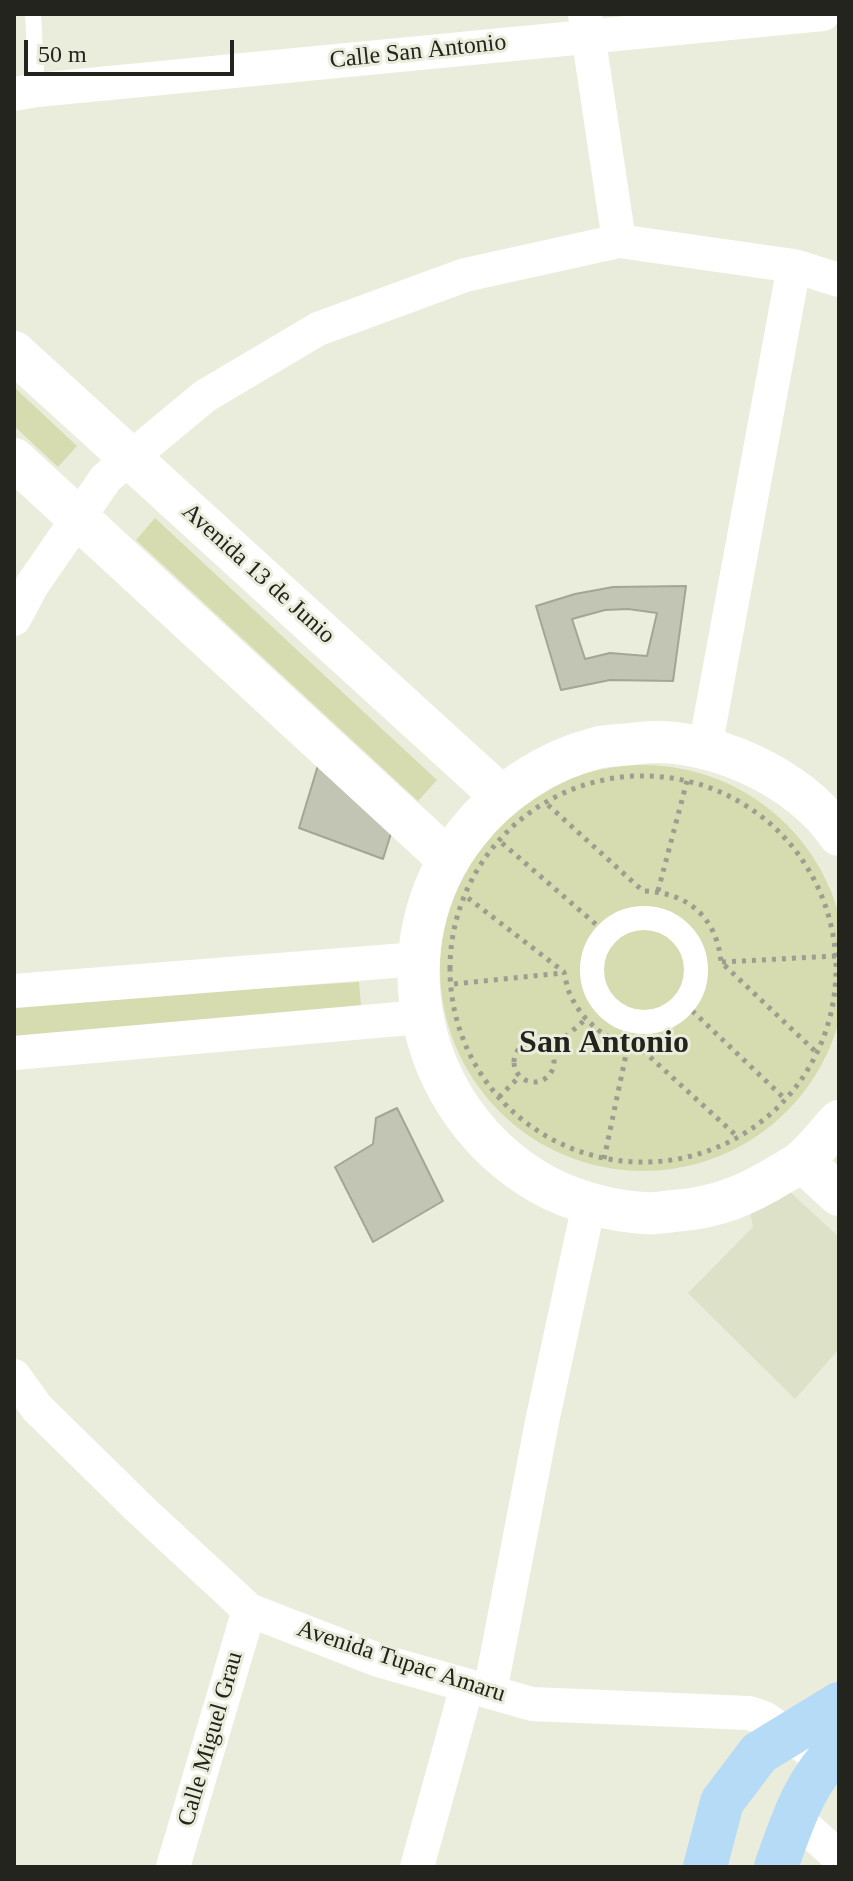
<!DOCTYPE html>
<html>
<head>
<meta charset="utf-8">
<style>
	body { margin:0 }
	#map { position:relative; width:853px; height:1881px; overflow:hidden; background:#eaeddb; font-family:Georgia,serif }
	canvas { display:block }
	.frame { position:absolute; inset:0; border:16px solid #23241d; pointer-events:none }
	.scale { position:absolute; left:24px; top:40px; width:210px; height:36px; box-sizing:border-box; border:4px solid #23241d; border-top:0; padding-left:10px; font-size:24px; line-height:28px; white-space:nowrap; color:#23241d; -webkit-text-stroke:6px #eaeddb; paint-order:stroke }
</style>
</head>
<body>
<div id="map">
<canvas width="853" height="1881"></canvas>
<div class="frame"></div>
<div class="scale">50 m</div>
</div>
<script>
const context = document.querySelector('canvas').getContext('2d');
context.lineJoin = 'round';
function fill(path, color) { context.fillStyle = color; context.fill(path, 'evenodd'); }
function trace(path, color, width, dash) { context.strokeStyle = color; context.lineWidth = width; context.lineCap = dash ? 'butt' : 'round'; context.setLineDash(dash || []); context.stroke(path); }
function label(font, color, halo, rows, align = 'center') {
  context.font = font + ' Georgia,serif'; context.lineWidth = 6; context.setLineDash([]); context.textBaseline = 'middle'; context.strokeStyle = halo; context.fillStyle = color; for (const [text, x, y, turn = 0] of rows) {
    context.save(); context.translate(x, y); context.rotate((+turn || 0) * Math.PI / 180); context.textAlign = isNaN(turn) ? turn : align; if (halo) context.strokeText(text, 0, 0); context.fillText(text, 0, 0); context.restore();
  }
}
fill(new Path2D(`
	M790 1192 839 1237V1349L795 1399 688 1293 753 1227 750 1212Z`), '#dde1c8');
fill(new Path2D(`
	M14 387 77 446 58 467 14 426Z
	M155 518 437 780 418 801 136 540Z
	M440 968a203 203 0 1 1 406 0a203 203 0 1 1-406 0Z
	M359 982 362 1017 14 1039V1004Z`), '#d6dcb0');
const building = new Path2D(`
	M686 586 673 681 610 680 561 690 536 606 575 594 613 587ZM628 609 657 613 647 656 610 653 585 659 572 619 605 610Z
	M319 762 393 827 383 859 299 828Z
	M397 1108 443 1201 373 1242 335 1167 373 1144 376 1118Z`);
fill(building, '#c2c5b4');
trace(building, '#a3a595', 2);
trace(new Path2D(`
	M450 969a193 193 0 1 1 386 0a193 193 0 1 1-386 0Z
	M548 805 643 891C688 892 717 918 721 962L817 1053
	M502 843 606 933
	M658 891 687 781
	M468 898 564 972 568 990 576 1006 586 1019 598 1030 614 1040 639 1047 739 1138
	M722 962 836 956
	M454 984 563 973
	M685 1004 786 1100
	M514 1062a20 20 0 1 1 40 0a20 20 0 1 1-40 0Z
	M550 1050 586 1019
	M499 1097 519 1077
	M604 1159 628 1045`), '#9c9e90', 5, [4, 6]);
trace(new Path2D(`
	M33 14 37 90`), '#fff', 16);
trace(new Path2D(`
	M592 970a52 52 0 1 1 104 0a52 52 0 1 1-104 0Z`), '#fff', 24);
trace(new Path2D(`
	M585 14 619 241
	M14 94 37 90 823 14
	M14 619 32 585 106 478 205 396 318 329 465 275 619 241 794 266 839 280
	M705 748 794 266
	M14 991 418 959
	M14 1053 421 1017
	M14 1376 37 1408 141 1510 249 1610 378 1660 532 1704 749 1713 764 1718 805 1747
	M490 1692 543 1417 589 1204
	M794 1817 839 1857
	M173 1867 249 1610
	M417 1867 467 1686`), '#fff', 34);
trace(new Path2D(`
	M14 352 501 796
	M14 459 449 860
	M839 835C800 777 708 735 639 743 625 745 610 745 596 748 546 761 499 792 467 833 378 946 417 1112 540 1183 569 1200 610 1211 644 1213 654 1214 664 1212 674 1211 715 1208 746 1196 781 1174 788 1170 796 1166 802 1161 815 1150 827 1134 839 1121
	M802 1161 839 1195`), '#fff', 42);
trace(new Path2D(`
	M705 1867 722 1802 759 1753 839 1704
	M776 1867C792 1822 804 1782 839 1748`), '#b5dbf7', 44);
label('24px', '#23241d', '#eaeddb', [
	["Calle San Antonio",418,52,-6],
	["Avenida 13 de Junio",258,574,42],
	["Avenida Tupac Amaru",401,1662,18],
	["Calle Miguel Grau",211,1739,-74]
]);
label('bold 32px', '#23241d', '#eaeddb', [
	["San Antonio",604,1044]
]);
</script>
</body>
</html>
